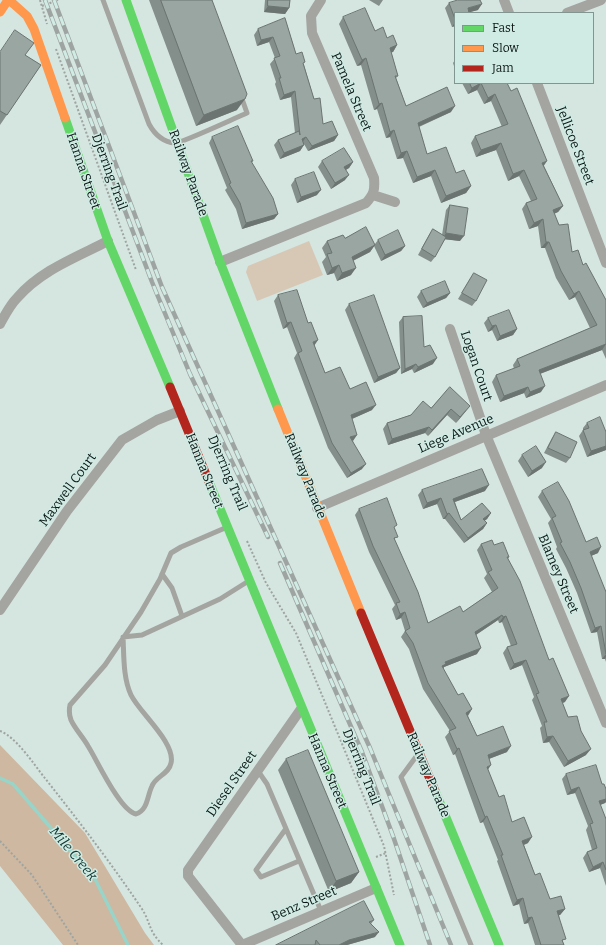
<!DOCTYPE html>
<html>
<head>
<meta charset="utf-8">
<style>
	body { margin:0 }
	#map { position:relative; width:606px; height:945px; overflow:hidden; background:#d5e5e0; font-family:Bitter,serif }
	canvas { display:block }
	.legend { position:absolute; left:454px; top:12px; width:140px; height:72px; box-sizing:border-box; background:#cfebe4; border:1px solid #819691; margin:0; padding:5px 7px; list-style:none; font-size:12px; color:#0c1614 }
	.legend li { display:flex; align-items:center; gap:8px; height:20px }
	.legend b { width:20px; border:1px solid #819691 }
</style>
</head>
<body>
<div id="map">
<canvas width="606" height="945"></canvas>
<ul class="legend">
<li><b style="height:5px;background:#63d668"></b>Fast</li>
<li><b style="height:5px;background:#ff974d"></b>Slow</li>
<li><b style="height:5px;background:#b3261e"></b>Jam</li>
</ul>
</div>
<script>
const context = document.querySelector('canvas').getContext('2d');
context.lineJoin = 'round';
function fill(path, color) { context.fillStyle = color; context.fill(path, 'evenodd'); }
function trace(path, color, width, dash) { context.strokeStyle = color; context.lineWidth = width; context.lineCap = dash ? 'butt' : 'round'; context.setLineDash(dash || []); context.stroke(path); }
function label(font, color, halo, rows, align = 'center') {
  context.font = font + ' Bitter,serif'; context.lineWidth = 3; context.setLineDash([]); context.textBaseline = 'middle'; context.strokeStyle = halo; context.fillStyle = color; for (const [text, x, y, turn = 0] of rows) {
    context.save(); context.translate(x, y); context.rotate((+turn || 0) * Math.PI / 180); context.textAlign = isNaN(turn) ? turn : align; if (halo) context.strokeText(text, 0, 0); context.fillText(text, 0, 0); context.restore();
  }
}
fill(new Path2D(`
	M309 241 323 275 257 301 246 272 248 266Z`), '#d7c8b6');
fill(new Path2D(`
	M0 745 85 833 145 933 154 945H63L0 866Z`), '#ceb8a1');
trace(new Path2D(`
	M0 778 13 784 95 879 128 945`), '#98d4c7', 3.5);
trace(new Path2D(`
	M40 0 47 24
	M42 6 58 0
	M56 49 136 270
	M247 541 266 583 296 633 324 700 384 846 394 895
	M0 731C16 737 33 763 44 777 78 820 111 863 142 909 151 923 148 931 163 945
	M0 841 32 875 78 945
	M376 857 386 853`), '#9ea4a0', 2, [2, 2]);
trace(new Path2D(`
	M103 0 149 124C155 135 163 142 175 143 182 143 237 117 247 113L241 96
	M162 574 172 588 182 616
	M123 637C124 656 123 678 131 695 139 712 176 743 171 763 169 774 156 776 152 786 147 796 148 810 136 814 120 811 97 760 88 746 83 737 75 729 71 720 69 715 69 710 70 705L105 665 141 612 160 579 171 553 181 547 225 528
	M123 637 142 635 220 599 247 582
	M418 754 401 777 471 945
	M258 771 267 784 321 911
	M285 830 256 870 261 877 299 861`), '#a4a4a1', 5);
trace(new Path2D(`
	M504 0 509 13
	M567 13 601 0
	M537 83 606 263
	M373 195 395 202
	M220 262 366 203C374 194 375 190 374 178L312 33 311 16 321 0
	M0 324C5 315 10 305 17 298 41 270 77 257 108 241
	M450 329 486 435 606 723
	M317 508 606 385
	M0 610 67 511 122 440 157 420 180 411
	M242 945 188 876V870L301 709
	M242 945 376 888`), '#a4a4a1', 10);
trace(new Path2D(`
	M126 0 220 262 278 409
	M65 118 108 241 170 387
	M209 482 400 945
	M435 791 499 945`), '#63d668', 9);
trace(new Path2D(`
	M9 0 27 16 34 29 65 118
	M0 12 8 0
	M278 409 361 613`), '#ff974d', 9);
trace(new Path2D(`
	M170 387 209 482
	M361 613 435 791`), '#b3261e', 9);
const rail = new Path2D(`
	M45 0 152 282 190 374 268 537
	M54 0 162 287 370 748 451 945
	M280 563 362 752 393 836 430 945`);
trace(rail, '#9ea4a1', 4.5);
trace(rail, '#cfebe4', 3, [9]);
fill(new Path2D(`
	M149 0H212L237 110 196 126Z
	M265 0H290L289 8 285 14 264 12Z
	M369 0H383L379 6Z
	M449 3 478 10 469 12 455 13V26L452 27 445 8Z
	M343 17 375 31 387 38 397 45 393 52H391L398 76 396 78 406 106 451 112 419 127 427 154 456 173 471 186 466 193 441 203 431 176 413 183 403 158 397 159 390 137 386 138 377 109 374 110 361 65 357 66 339 24Z
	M285 18 296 54 304 65 314 99 323 124 338 135 334 141 308 151 304 144 300 151 280 159 274 145 278 140 295 133 291 97 280 100 275 84 276 82 270 64 275 58 269 42 257 46 254 35 258 29Z
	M0 52 25 55 41 65 0 125Z
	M455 60V69L453 63Z
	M462 83H507L544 166 563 206 558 212 554 214 559 225 572 252 583 265 606 300V359L602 350 540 374 541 392 526 398 524 393 500 402 492 382 496 375 514 369 513 365 517 359 590 328 575 297 569 300 556 278 545 248H541L538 226 529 229 522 209 526 203 531 201 519 176 508 181 496 150 476 157 471 143 475 136 502 127 491 101 484 104 477 90 468 94Z
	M212 137 253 161 251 163 278 214 274 219 242 229 236 209 225 190 227 188 209 143Z
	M322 161 353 162 349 168 346 170 345 180 331 189 318 167Z
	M295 179 317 195 297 203 291 185Z
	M450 205 460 241 445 239 435 257 431 262 418 255 429 235 433 229 442 235 446 210Z
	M345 238 375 244 378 240 405 246 401 251 381 261 374 246 370 252 353 261 351 275 337 281 334 273 327 275 322 262 326 257 322 248 327 241Z
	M474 273 476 301 472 306 458 299 470 279Z
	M421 291 450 293 446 298 423 308 417 297Z
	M278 295 314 345 325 373 350 389 372 410 352 419 353 441 362 469 347 478 328 448 294 358 297 353 287 327 283 329 274 301Z
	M349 304 400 368 396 373 374 383 345 310Z
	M403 317 424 347 433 364 414 373 412 369 401 374 399 322Z
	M488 318 517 329 513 335 497 341 492 330 488 332 484 323Z
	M450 387 466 411 456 423 447 415 428 436 425 433 388 445 383 429 387 423 431 408Z
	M587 423 606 432V450L587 457 579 436 583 430V428Z
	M556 432 570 458 566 463 544 453 552 438Z
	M522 455 542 468 528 477 518 461Z
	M422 490 485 491 455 502 461 520 491 513 487 519 484 521 487 523 483 529 464 543 445 519H443L437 504 423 509 418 495Z
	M542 491 586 542 598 553 591 556 606 592V662L605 659H602L597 632 591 633 577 593 566 568 556 549 557 547 548 523 551 519 538 497Z
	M359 509 395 529V541L428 623 463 612 492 592 484 578 487 574 477 550 481 544 494 545 509 557 508 559 565 702 562 703 568 717 581 731 586 755 564 767 549 742 543 743 540 728 542 726 532 700 534 697 522 665 510 670 503 653 507 647 511 646 502 622 499 623 498 620 476 635 477 654 444 667 443 669 458 695 472 709 468 716 477 736 507 752 489 759 488 770 499 797 512 822 528 843 524 845 535 875 550 899 565 909 560 915H559L563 942 564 945H535L528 923 524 924 519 904 513 906 497 861 498 860 483 822 480 823 455 754 453 755 445 737 450 731 423 689 409 649 401 637 405 631 401 618 396 620 392 609 395 605 369 552 355 515Z
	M286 759 359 872 351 883 329 892 278 770Z
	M566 774 602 784 606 789V802L605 803 600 805 606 819V886L600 868 589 872 583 858 587 852 592 850 586 830 588 826 575 793 567 795 562 779Z
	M374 920 371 924 375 937 347 945H276Z`), '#848f8b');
fill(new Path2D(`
	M482 4 478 10 467 13 468 8Z
	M268 6 289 8 285 14 264 12Z
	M455 22V26L452 27Z
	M273 37 269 42 257 46 261 40Z
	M397 45 393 52 385 55 390 48Z
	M366 58 361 65 357 66 362 60Z
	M481 83 477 90 468 94 472 88Z
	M295 91 291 97 280 100 284 95Z
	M495 94 491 101 484 104 488 98Z
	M245 99 237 110 196 126 204 115Z
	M382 103 377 109 374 110 379 104Z
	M455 106 451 112 413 129 418 123Z
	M394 130 390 137 386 138 390 132Z
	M338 135 334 141 308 151 312 146Z
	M306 137 302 143V139Z
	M501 143 496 150 476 157 481 150Z
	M304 145 300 151 280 159 284 153Z
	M407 151 403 158 397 159 401 153Z
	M547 161 543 167 542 163Z
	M353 162 349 168 340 173 344 167Z
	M435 170 431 176 413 183 417 177Z
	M524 170 519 176 508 181 513 174Z
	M349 175 345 180 331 189 335 183Z
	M471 186 466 193 441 203 446 196Z
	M321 190 317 195 297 203 301 197Z
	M563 206 558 212 548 216 553 210Z
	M278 214 274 219 242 229 246 223Z
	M543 219 538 226 529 229 534 223Z
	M446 233 464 236 460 241 442 239Z
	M546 242H549L545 248H541Z
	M375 245 370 252 346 264 352 257Z
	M405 246 401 251 381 261 385 255Z
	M339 265 334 273 327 275 332 268Z
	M356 268 351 275 337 281 342 273Z
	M579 291 575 297 569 300 574 294Z
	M450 293 446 298 423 308 427 303Z
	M291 322 287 327 283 329 287 323Z
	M496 325 492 330 488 332 492 326Z
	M517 329 513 335 497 341 500 336Z
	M318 340 314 346 313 342Z
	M606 344 602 350 534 376 539 370Z
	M437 358 433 364 414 373 418 367Z
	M416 364 412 369 401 374 405 369Z
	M400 368 396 373 374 383 378 377Z
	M545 386 541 392 526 398 530 392Z
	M528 387 524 393 500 402 504 396Z
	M376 405 372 410 347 421 351 415Z
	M470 406 466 411 456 423 460 417Z
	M451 409 447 415 428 436 432 430Z
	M429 427 425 433 388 445 392 439Z
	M357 435 353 441 350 437Z
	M606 446V450L587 457 591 451Z
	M546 462 542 468 528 477 532 471Z
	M366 464 362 469 347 478 351 473Z
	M489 485 485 491 449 504 453 499Z
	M441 498 437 504 423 509 427 503Z
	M449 513 445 519H443L447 514Z
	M491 513 487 519 479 525 483 519Z
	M487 523 483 529 464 543 468 538Z
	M601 547 598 553 586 558 590 552Z
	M405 612 401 618 396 620 400 614Z
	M502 615 498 620 471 638 475 632Z
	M506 616 502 622 499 623 503 617Z
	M601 626 597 632 591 633 595 628Z
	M481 648 477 654 444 667 442 670 437 672 445 662Z
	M606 654V657L605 659H602Z
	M526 660 522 665 510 670 514 664Z
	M569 696 565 702 557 705 561 699Z
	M472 709 468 715 462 719 466 713Z
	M553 736 549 742 543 743 547 737Z
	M511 746 507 752 483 761 488 755Z
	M459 748 455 754 453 755 457 749Z
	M591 749 586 755 564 767 568 761Z
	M491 765 487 771V767Z
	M579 787 575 793 567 795 571 790Z
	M606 799V802L605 803 595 807 599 801Z
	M487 816 483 822 480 823 485 817Z
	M532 837 528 843 518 847 522 841Z
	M603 862 600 868 589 872 593 867Z
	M359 872 351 883 329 892 336 881Z
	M523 898 519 904 513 906 517 900Z
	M565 909 560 915 553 917 557 911Z
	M532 917 528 923 524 924 528 918Z
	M379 932 375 937 347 945H339L349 940Z`), '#6b7471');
const building = new Path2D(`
	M161 0H212L247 94 245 99 204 115Z
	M268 0H290L289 8 268 6Z
	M458 0H480L482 4 468 8 469 13H455V19L449 3Z
	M365 8 375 31 383 27 387 38 393 35 397 45 390 48 398 76H395L406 106 447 87 455 106 418 123 427 154 446 147 456 173 464 170 471 186 446 196 435 170 417 177 407 151 401 153 394 130 390 132 382 103 379 104 366 58 362 60 343 17Z
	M285 18 296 54 302 52 305 62 303 63 314 99 320 98 323 124 332 121 338 135 312 146 306 137 302 139 304 145 284 153 278 140 299 131 300 135 295 91 284 95 279 78H281L274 58 280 56 273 37 261 40 258 29Z
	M15 30 34 43 25 55 41 65 7 115 0 111V52Z
	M470 83H507L511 91 517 88 547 161 542 163 563 206 553 210 559 225 568 224 572 252 578 250 583 265 586 263 606 300V344L539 370 545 386 530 392 528 387 504 396 496 375 520 366 517 359 597 325 579 291 574 294 561 271 549 242H546L543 219 534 223 526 203 537 199 524 170 513 174 501 143 481 150 475 136 508 124 495 94 488 98 481 83 472 88Z
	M238 126 253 161H251L273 198 278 214 246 223 240 203 229 184 231 183 212 137Z
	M344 148 353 162 344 167 349 175 335 183 322 161Z
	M314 172 321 190 301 197 295 179Z
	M450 205 468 208 464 236 446 233Z
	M366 227 375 245 352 257 356 268 342 273 339 265 332 268 327 254 332 253 327 241 343 235 345 238Z
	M433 229 446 237 435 257 422 249Z
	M398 230 405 246 385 255 378 240Z
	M474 273 487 280 476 301 462 293Z
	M445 281 450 293 427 303 421 291Z
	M297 290 308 323 311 322 318 340 313 342 325 373 340 367 350 389 366 382 376 405 351 415 357 435 350 437 366 464 351 473 332 443 298 353 302 351 291 322 287 323 278 295Z
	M374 295 400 368 378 377 349 304Z
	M509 310 517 329 500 336 496 325 492 326 488 318Z
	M422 316 424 347 430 345 437 358 418 367 416 364 405 369 403 317Z
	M450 387 470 406 460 417 451 409 432 430 429 427 392 439 387 423 411 415 423 401 431 408Z
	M600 417 606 432V446L591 451 583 430 589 428 587 423Z
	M556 432 577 442 570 458 548 448Z
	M536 446 546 462 532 471 522 455Z
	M482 469 489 485 453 499 461 520 482 503 491 513 483 519 487 523 468 538 449 513 447 514 441 498 427 503 422 490Z
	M558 482 569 501 586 542 597 537 601 547 590 552 606 592V654L601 626 595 628 581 588 570 562 560 543 562 542 552 518 556 516 542 491Z
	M387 498 397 525 394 527 398 537 394 538 418 592 428 623 460 606 463 612 498 588 488 572 492 570 481 544 492 540 494 545 503 542 509 557H507L520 581 549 660 553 658 569 696 561 699 568 717 577 716 581 731 591 749 568 761 553 736 547 737 544 722H547L536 694 539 693 526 660 514 664 507 647 517 644 506 616 503 617 502 615 475 632 481 648 445 662 446 664 442 666 458 695 463 693 472 709 466 713 477 736 503 726 511 746 488 755 491 765 487 767 499 797 504 795 512 822 524 817 532 837 522 841 535 875 540 873 550 899 561 896 565 909 557 911 566 939 562 940 564 945H541L532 917 528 918 523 898 517 900 501 855H503L487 816 485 817 459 748 457 749 449 731 456 728 428 683 413 643 405 631 410 628 405 612 400 614 396 603 400 602 373 546 359 509Z
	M308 750 359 872 336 881 286 759Z
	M596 765 602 784H604L606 789V799L599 801 606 819V870L603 862 593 867 587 852 597 848 590 824 593 823 579 787 571 790 566 774Z
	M364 901 374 920 369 922 379 932 349 940 339 945H320L316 940 315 945H276Z`);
fill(building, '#99a6a2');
trace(building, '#6b7471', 1);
label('13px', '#0c1614', '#cfebe4', [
	["Pamela Street",351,92,67],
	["Jellicoe Street",575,146,69],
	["Hanna Street",83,171,71],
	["Djerring Trail",109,172,70],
	["Railway Parade",188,173,70],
	["Logan Court",476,366,71],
	["Liege Avenue",456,434,-23],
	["Hanna Street",204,471,68],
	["Djerring Trail",227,473,67],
	["Railway Parade",305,476,68],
	["Maxwell Court",68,490,-54],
	["Blamey Street",558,574,67],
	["Djerring Trail",361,767,68],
	["Hanna Street",327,771,67],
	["Railway Parade",428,775,67],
	["Diesel Street",232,784,-55],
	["Benz Street",304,904,-23]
]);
label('italic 14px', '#10362f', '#cfebe4', [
	["Mile Creek",73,854,50]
]);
</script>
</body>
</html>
